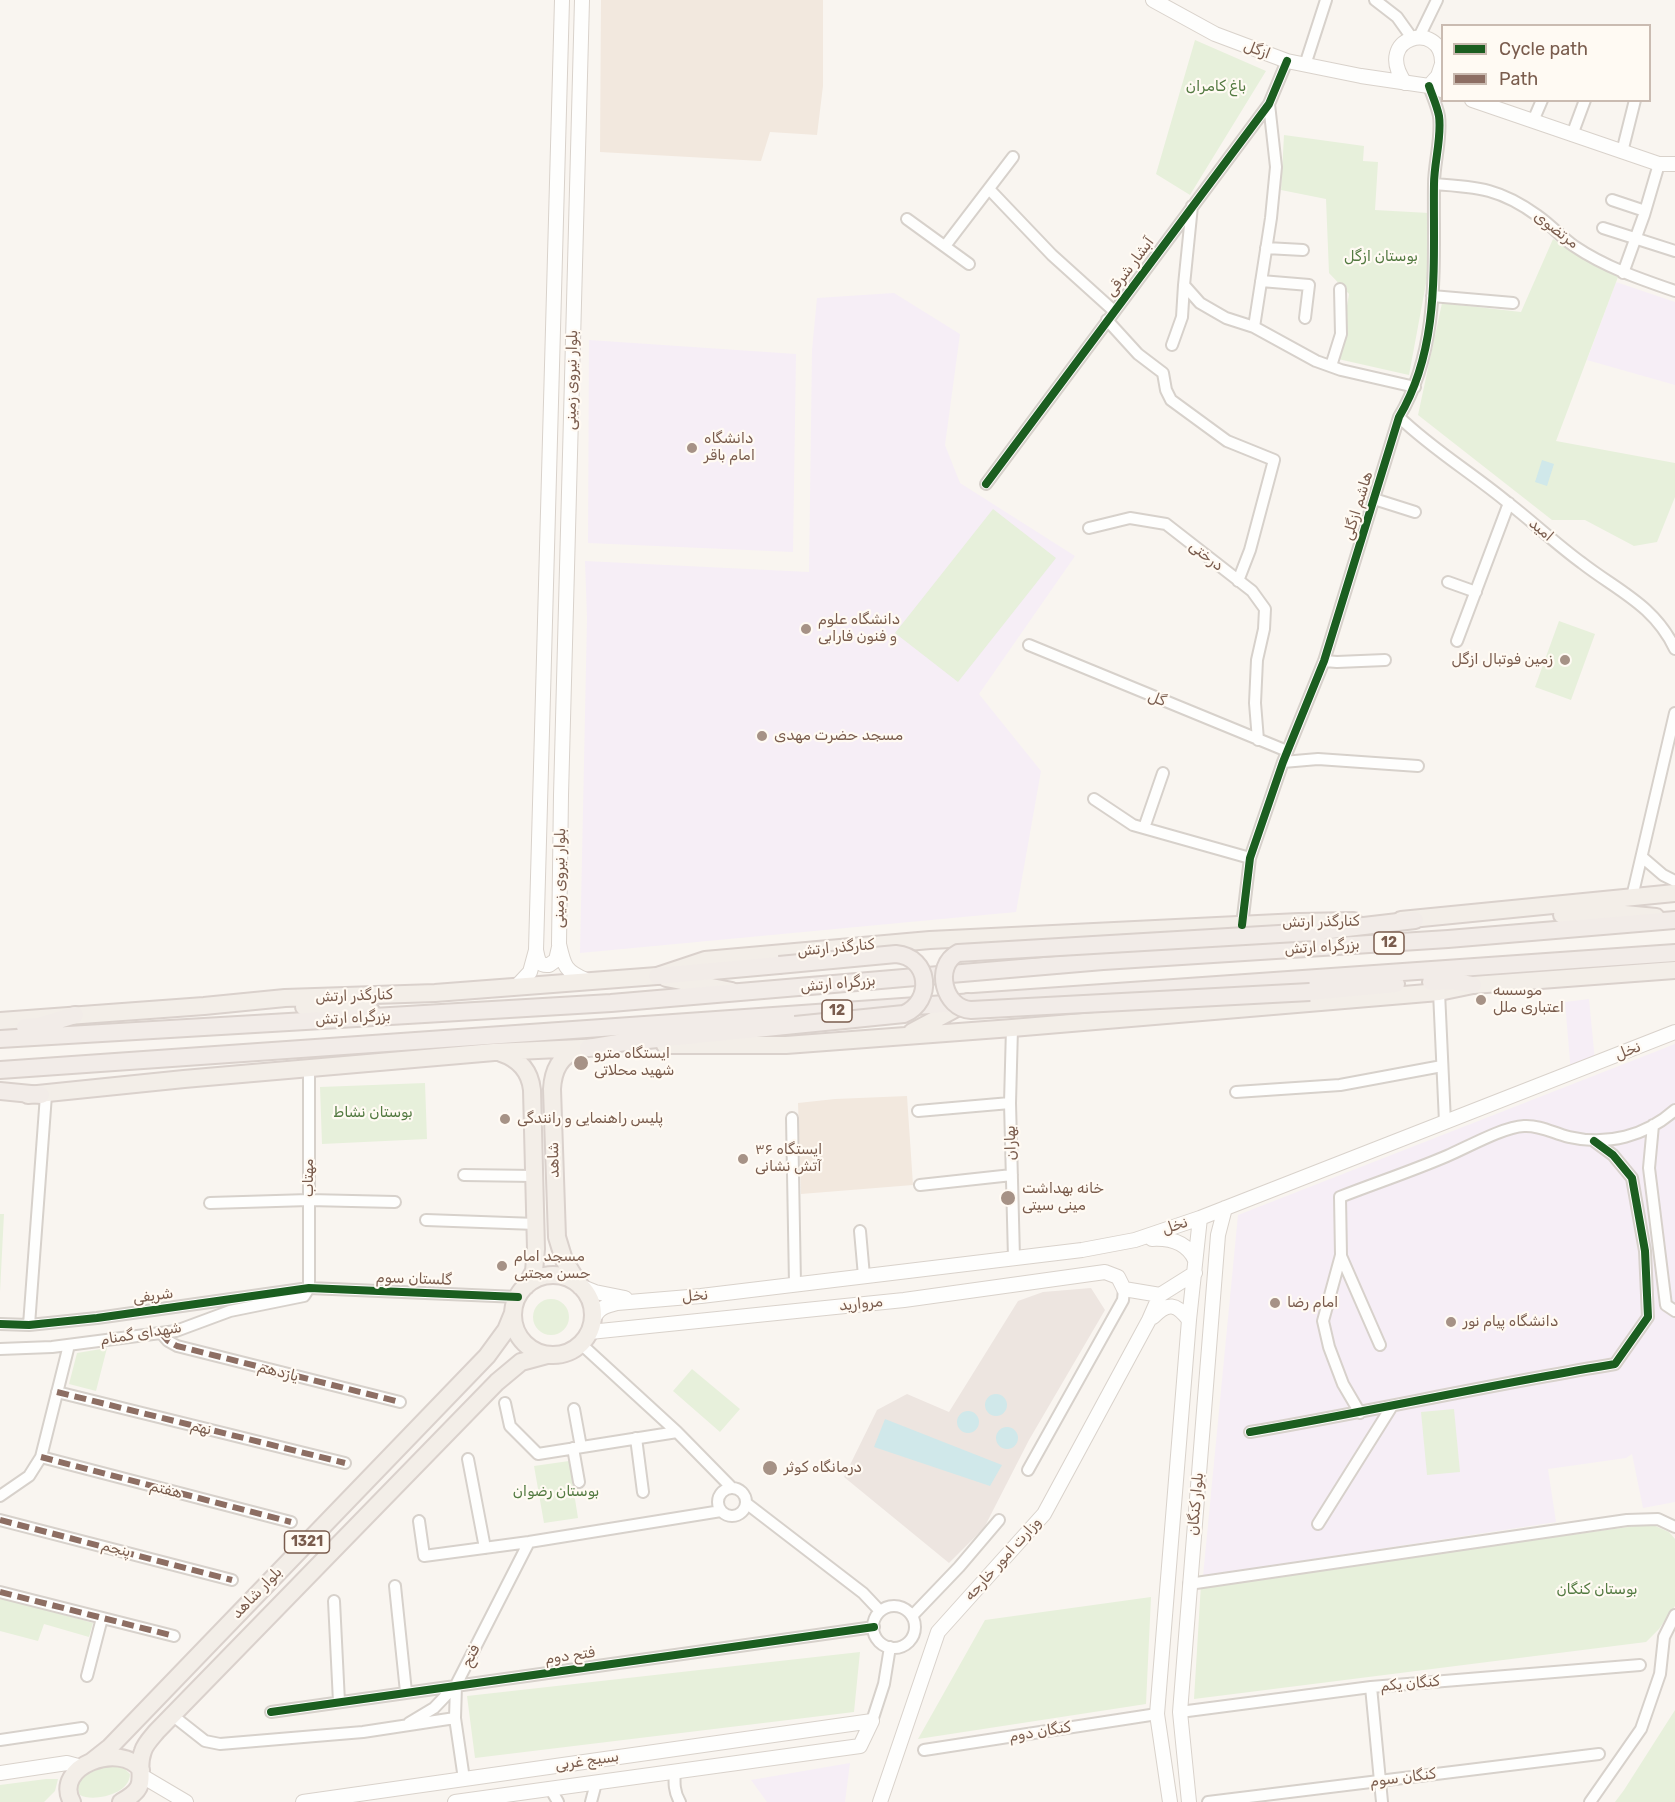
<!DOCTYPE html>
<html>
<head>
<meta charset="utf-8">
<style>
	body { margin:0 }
	#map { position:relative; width:1675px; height:1802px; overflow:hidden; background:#f9f5f0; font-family:Rubik,sans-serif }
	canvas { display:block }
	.legend { position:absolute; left:1441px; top:24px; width:210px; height:78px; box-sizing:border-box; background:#fffaf3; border:2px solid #cabbb1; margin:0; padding:8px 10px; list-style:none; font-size:18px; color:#7a5c4d }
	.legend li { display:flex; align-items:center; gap:12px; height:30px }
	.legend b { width:30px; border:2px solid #cabbb1 }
</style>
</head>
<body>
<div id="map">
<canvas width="1675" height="1802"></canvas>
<ul class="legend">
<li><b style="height:8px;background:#1b5e20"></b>Cycle path</li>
<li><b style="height:8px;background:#8d6e63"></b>Path</li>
</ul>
</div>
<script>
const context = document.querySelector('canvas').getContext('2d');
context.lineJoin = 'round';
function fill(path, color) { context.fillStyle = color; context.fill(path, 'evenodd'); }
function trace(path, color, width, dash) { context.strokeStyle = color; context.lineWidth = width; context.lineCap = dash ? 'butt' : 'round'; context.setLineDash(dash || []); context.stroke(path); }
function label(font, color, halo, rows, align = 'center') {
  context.font = font + ' Rubik,Vazirmatn,sans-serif'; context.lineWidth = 4.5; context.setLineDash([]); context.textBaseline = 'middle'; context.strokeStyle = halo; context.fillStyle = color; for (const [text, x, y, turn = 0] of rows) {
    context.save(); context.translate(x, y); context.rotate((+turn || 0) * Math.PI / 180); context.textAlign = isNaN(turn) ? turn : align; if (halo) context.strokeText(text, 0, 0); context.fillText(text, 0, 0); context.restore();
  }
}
fill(new Path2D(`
	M601 0H823V86L817 135 770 132 761 161 600 152Z
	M907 1096 913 1185 801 1194 798 1103 835 1099Z`), '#f2e8de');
fill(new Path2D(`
	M1091 1288 1105 1310 1029 1440 984 1528 949 1563 844 1477 877 1410 907 1394 949 1412 1018 1301 1043 1292Z`), '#ede5e0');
fill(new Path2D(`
	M1616 282 1675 302V385L1587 360Z
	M894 293 960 334 945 445 960 483 1075 556 979 694 1041 771 1016 912 580 953 587 618 585 561 809 572 812 350 817 298Z
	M589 340 796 354 793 552 588 543Z
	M1589 999 1595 1061 1571 1073 1565 1002Z
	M1675 1044V1502L1643 1508 1632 1454 1626 1458 1548 1469 1556 1522 1203 1576 1238 1215Z
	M850 1763 845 1802H767L751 1780Z`), '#f6eef6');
fill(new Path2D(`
	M1195 40 1266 71 1190 195 1156 174Z
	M1284 135 1364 146 1363 161 1378 162 1375 210 1429 213 1427 278 1409 375 1338 359 1349 294 1329 273 1326 199 1281 190Z
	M1553 239 1618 277 1556 441 1675 463V497L1657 542 1634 546 1585 520H1552L1418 415 1442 303 1521 312Z
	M993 509 1056 558 958 682 895 633Z
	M1559 621 1595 634 1571 700 1535 687Z
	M425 1083 427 1139 322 1144 320 1087Z
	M0 1214H4L0 1292Z
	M533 1317a18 18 0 1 1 36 0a18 18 0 1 1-36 0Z
	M107 1348 96 1391 69 1384 77 1353Z
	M692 1369 740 1409 720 1432 673 1391Z
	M1454 1409 1460 1472 1427 1475 1421 1412Z
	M569 1461 578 1518 544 1523 534 1466Z
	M1651 1524 1669 1532 1675 1539V1606L1659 1629 1646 1642 1194 1699 1201 1584Z
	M0 1597 93 1623 89 1637 44 1624 38 1641 0 1631Z
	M1151 1597 1146 1704 918 1739 985 1620Z
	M860 1652 854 1712 475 1758 467 1696Z
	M1675 1710V1802H1615L1624 1790Z
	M113 1765 122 1766 130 1774C130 1795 92 1802 80 1795 79 1794 78 1787 77 1785 84 1772 98 1767 113 1765Z
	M46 1779H58L55 1791 44 1802H0V1785Z`), '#e7f0db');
fill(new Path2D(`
	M1542 460 1554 464 1547 486 1535 482Z
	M985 1405a11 11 0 1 1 22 0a11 11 0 1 1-22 0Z
	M957 1422a11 11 0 1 1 22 0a11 11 0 1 1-22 0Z
	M885 1419 1002 1465 990 1486 874 1447Z
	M996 1438a11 11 0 1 1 22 0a11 11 0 1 1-22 0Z`), '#d0e8ea');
const minor = new Path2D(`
	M1375 0 1397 17 1412 38
	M1419 37 1437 0
	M1305 65 1326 0
	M1533 121 1542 100
	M1572 135 1585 100
	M1622 152 1635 100
	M1434 184C1479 187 1501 189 1538 216 1551 225 1561 237 1574 246 1605 267 1640 279 1675 291
	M989 189 1052 255 1114 311
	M1612 200 1645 211
	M1192 206 1184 285 1200 303 1226 318 1254 327 1316 361 1341 370 1415 387
	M907 219 969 264
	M1603 228 1675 251
	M945 246 1013 157
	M1266 248 1303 250
	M1623 273 1644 215 1659 164
	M1261 281 1309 285 1305 318
	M1432 296 1513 303
	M1107 320 1138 354 1163 373 1166 390 1171 400 1227 441 1274 460 1250 550 1238 581
	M1254 327 1271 218 1276 167 1269 104
	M1172 345 1182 317 1184 285
	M1331 366 1341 334 1340 289
	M1399 417C1432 449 1472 473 1507 502 1533 522 1556 544 1582 563 1618 591 1654 605 1675 649
	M986 484 1269 104 1287 61
	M1374 499 1415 512
	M1089 528 1130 518 1166 524 1252 591 1265 609 1264 629 1257 660 1255 703 1258 740
	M1448 582 1476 592
	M1457 641 1509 503
	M1029 645 1287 751
	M1324 661 1337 662 1385 660
	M1283 762 1318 759 1418 766
	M1094 799 1133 825 1250 858
	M1144 828 1163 773
	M1642 857 1663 875 1675 881
	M1632 897 1675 713
	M1242 925 1250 858 1283 762 1324 661 1399 417C1441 347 1433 262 1434 184 1434 163 1442 137 1439 116 1437 106 1432 95 1429 86
	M1439 992 1445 1122
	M1012 1028 1010 1103 1014 1258
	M309 1068V1288
	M1236 1092 1340 1085 1442 1066
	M918 1111 1010 1103
	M792 1118 795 1284
	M1653 1125 1649 1168 1666 1305 1675 1311
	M464 1175 534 1176
	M920 1185 1012 1175
	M210 1203 309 1200 395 1202
	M426 1220 536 1224
	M860 1231 864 1276
	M1341 1256 1380 1345
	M0 1324 29 1325 97 1318 309 1288 518 1297
	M29 1325 46 1095
	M161 1333 168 1341 177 1346 400 1402
	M581 1344 677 1432 732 1488
	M0 1349 52 1347 176 1331 230 1311 304 1296 309 1288
	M57 1392 345 1463
	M505 1403 510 1426 538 1454 677 1432
	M574 1409 581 1447
	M1360 1413 1343 1384 1329 1347 1323 1321 1341 1255 1340 1197C1376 1183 1412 1171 1447 1156 1468 1147 1503 1127 1524 1126 1540 1125 1553 1133 1569 1137 1607 1146 1646 1136 1675 1110
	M1250 1432C1372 1411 1493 1384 1615 1364L1648 1317 1645 1251 1632 1178 1613 1155 1594 1141
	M636 1438 643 1492
	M573 1448 579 1482
	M41 1457 291 1522
	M468 1459 485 1548
	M1028 1470 1123 1300 1124 1289
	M718 1502a14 14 0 1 1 28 0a14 14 0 1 1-28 0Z
	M0 1496 29 1476 41 1457 69 1345
	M746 1503 863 1593 880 1611
	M0 1520 232 1580
	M419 1521 424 1556 529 1542 721 1511
	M1318 1524 1392 1406
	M1189 1584 1627 1520 1658 1519 1675 1527
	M395 1586 406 1692
	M0 1592 174 1636
	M334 1601 339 1702
	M873 1627a21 21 0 1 1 42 0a21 21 0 1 1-42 0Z
	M912 1616 959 1567 999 1520
	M87 1676 102 1618
	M1371 1687 1382 1802
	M271 1712 874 1627
	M1180 1712 1371 1687 1640 1665
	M172 1715 205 1741 220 1744 363 1732 455 1718
	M872 1721 884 1684 890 1647
	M409 1723 434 1708 456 1685
	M0 1740 82 1728
	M924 1750 1157 1714
	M675 1771C674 1783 674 1792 680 1802
	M464 1779 455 1718 456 1685 529 1542
	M550 1788 558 1802
	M591 1802 596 1783
	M1208 1802 1599 1754
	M1590 1802 1641 1729 1660 1674 1664 1637 1675 1615`);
const secondary = new Path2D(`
	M582 0 561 795 559 944C564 966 565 971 586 980
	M1153 0 1215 34 1287 61 1361 76 1429 86 1442 90
	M1405 83C1372 36 1442 20 1442 62
	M1429 86 1438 76 1442 64
	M1472 100 1659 164H1675
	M536 950C538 959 538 966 549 965L556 960 559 947
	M516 987 530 972 536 950 562 0
	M1152 1239C1170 1238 1187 1242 1195 1260
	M580 1286 595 1292 625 1298
	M1153 1317C1168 1302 1176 1303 1189 1320
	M593 1320C598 1308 605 1306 617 1303L701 1296 1082 1250 1135 1240 1200 1218 1675 1032
	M590 1332 904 1300 1105 1272 1118 1277 1124 1289 1160 1295
	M0 1773 67 1763 82 1767
	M142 1776 186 1802
	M303 1802 872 1721
	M455 1802 860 1746 872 1721
	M880 1802 938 1632 1044 1514 1149 1320 1160 1295 1195 1273
	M1170 1802 1157 1714 1189 1320 1200 1218
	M1189 1802 1180 1712 1218 1235 1225 1208`);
const primary = new Path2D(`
	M1562 915 1614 913 1656 917
	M1401 920 1675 893
	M666 978 732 991
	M304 1007 371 1011
	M0 1021 204 1006 285 998 435 993 657 976 705 960 930 940 1299 922 1354 921
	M912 1032 968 1002
	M665 1045H786L1012 1028 1439 992 1473 985 1675 970
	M578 1050C560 1055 553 1071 552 1089L557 1237 564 1260 580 1286
	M501 1053C519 1059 530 1071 532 1090L536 1249 534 1271 526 1286
	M28 1095 184 1079 494 1052 603 1047
	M513 1315a40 40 0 1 1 80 0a40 40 0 1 1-80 0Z
	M91 1762 110 1747 487 1356 506 1330 513 1313
	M72 1802C52 1766 121 1741 141 1770
	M121 1802C153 1785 134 1775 143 1751 145 1744 152 1737 157 1731L497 1382 521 1362 547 1355`);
const trunk = new Path2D(`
	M1313 932 1415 920
	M657 976 779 965
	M1431 982 1451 981 1473 985
	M1310 992 1396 984
	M25 1027 39 1026 75 1015
	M0 1039 611 1003 1103 961 1448 939 1675 920
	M588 1048 618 1043 795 1025
	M0 1070 1675 953
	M0 1091 41 1095`);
trace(minor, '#d7d1cb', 14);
trace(secondary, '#d9d2cb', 16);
trace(primary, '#dad1cc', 20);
trace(trunk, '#dad1cc', 20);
trace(minor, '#fefefd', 10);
trace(secondary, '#fefefd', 14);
trace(primary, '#f3eee8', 16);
trace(trunk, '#f2ece8', 16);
const trunkBridge = new Path2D(`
	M779 965 896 954C930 957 934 1001 904 1014L795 1025
	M1310 992 971 1010C944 1009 933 966 958 953L1313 932`);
trace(trunkBridge, '#dad1cc', 20, []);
trace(trunkBridge, '#f2ece8', 16);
trace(new Path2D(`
	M161 1333 168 1341 177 1346 400 1402
	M57 1392 345 1463
	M41 1457 291 1522
	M0 1520 232 1580
	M0 1592 174 1636`), '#8d6e63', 6, [12, 6]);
trace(new Path2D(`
	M986 484 1269 104 1287 61
	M1242 925 1250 858 1283 762 1324 661 1399 417C1441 347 1433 262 1434 184 1434 163 1442 137 1439 116 1437 106 1432 95 1429 86
	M0 1324 29 1325 97 1318 309 1288 518 1297
	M1250 1432C1372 1411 1493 1384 1615 1364L1648 1317 1645 1251 1632 1178 1613 1155 1594 1141
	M271 1712 874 1627`), '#1b5e20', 8);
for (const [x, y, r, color] of [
	[692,448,6,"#a69286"],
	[806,629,6,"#a69286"],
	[1565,660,6,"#a69286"],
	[762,736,6,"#a69286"],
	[1481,1000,6,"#a69286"],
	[581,1063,8,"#a69286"],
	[505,1119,6,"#a69286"],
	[743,1159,6,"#a69286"],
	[1008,1198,8,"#a69286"],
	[502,1266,6,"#a69286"],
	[1275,1303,6,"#a69286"],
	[1451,1322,6,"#a69286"],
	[770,1468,8,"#a69286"]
]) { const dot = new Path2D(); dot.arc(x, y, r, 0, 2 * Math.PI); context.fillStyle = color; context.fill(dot); trace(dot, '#fffaf3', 2); }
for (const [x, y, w] of [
	[1389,943,30],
	[837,1011,30],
	[307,1542,45]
]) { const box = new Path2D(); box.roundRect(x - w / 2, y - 11, w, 22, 4.5); context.fillStyle = '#fffaf3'; context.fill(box); trace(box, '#7a5c4d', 1.5); }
label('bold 14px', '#7a5c4d', null, [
	["12",1389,943],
	["12",837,1011],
	["1321",307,1542]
]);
label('15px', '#7a5c4d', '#fffaf3', [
	["ازگل",1257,50,21],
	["مرتضوی",1556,230,37],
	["آبشار شرقی",1130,267,-53],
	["بلوار نیروی زمینی",572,380,-89],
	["هاشم ازگلی",1358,506,-73],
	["امید",1541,530,40],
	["درختی",1206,556,38],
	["گل",1157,699,22],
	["بلوار نیروی زمینی",560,878,-89],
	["کنارگذر ارتش",1321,922,-1],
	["بزرگراه ارتش",1322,947,-4],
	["کنارگذر ارتش",836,948,-5],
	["بزرگراه ارتش",838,984,-5],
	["کنارگذر ارتش",354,996,-2],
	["بزرگراه ارتش",353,1018,-3],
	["نخل",1628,1051,-21],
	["بهاران",1011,1143,-92],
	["شاهد",554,1160,-91],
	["مهتاب",309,1178,-90],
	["نخل",1175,1226,-19],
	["گلستان سوم",414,1279,2],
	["شریفی",153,1296,-8],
	["نخل",695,1296,-5],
	["مروارید",861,1304,-6],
	["شهدای گمنام",141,1334,-9],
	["یازدهم",278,1372,14],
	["نهم",201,1428,14],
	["هفتم",166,1490,14],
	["بلوار کنگان",1196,1504,-85],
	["پنجم",116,1549,14],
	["وزارت امور خارجه",1003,1559,-48],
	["بلوار شاهد",257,1593,-46],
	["فتح",471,1656,-63],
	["فتح دوم",570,1656,-8],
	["کنگان یکم",1410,1684,-5],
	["کنگان دوم",1040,1732,-9],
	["بسیج غربی",587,1761,-8],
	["کنگان سوم",1403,1778,-7]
]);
label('15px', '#537a41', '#fffaf3', [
	["باغ کامران",1216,87],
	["بوستان ازگل",1381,257],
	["بوستان نشاط",373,1113],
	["بوستان رضوان",556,1492],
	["بوستان کنگان",1597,1590]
]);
label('15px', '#7a5c4d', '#fffaf3', [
	["دانشگاه",704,439],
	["امام باقر",704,456],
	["دانشگاه علوم",818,620],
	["و فنون فارابی",818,637],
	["زمین فوتبال ازگل",1553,660,"right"],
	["مسجد حضرت مهدی",774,736],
	["موسسه",1493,991],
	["اعتباری ملل",1493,1008],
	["ایستگاه مترو",594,1054],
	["شهید محلاتی",594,1071],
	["پلیس راهنمایی و رانندگی",517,1119],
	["ایستگاه ۳۶",755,1150],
	["آتش نشانی",755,1167],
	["خانه بهداشت",1022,1189],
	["مینی سیتی",1022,1206],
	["مسجد امام",514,1257],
	["حسن مجتبی",514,1274],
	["امام رضا",1287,1303],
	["دانشگاه پیام نور",1463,1322],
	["درمانگاه کوثر",784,1468]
], 'left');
</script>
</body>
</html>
